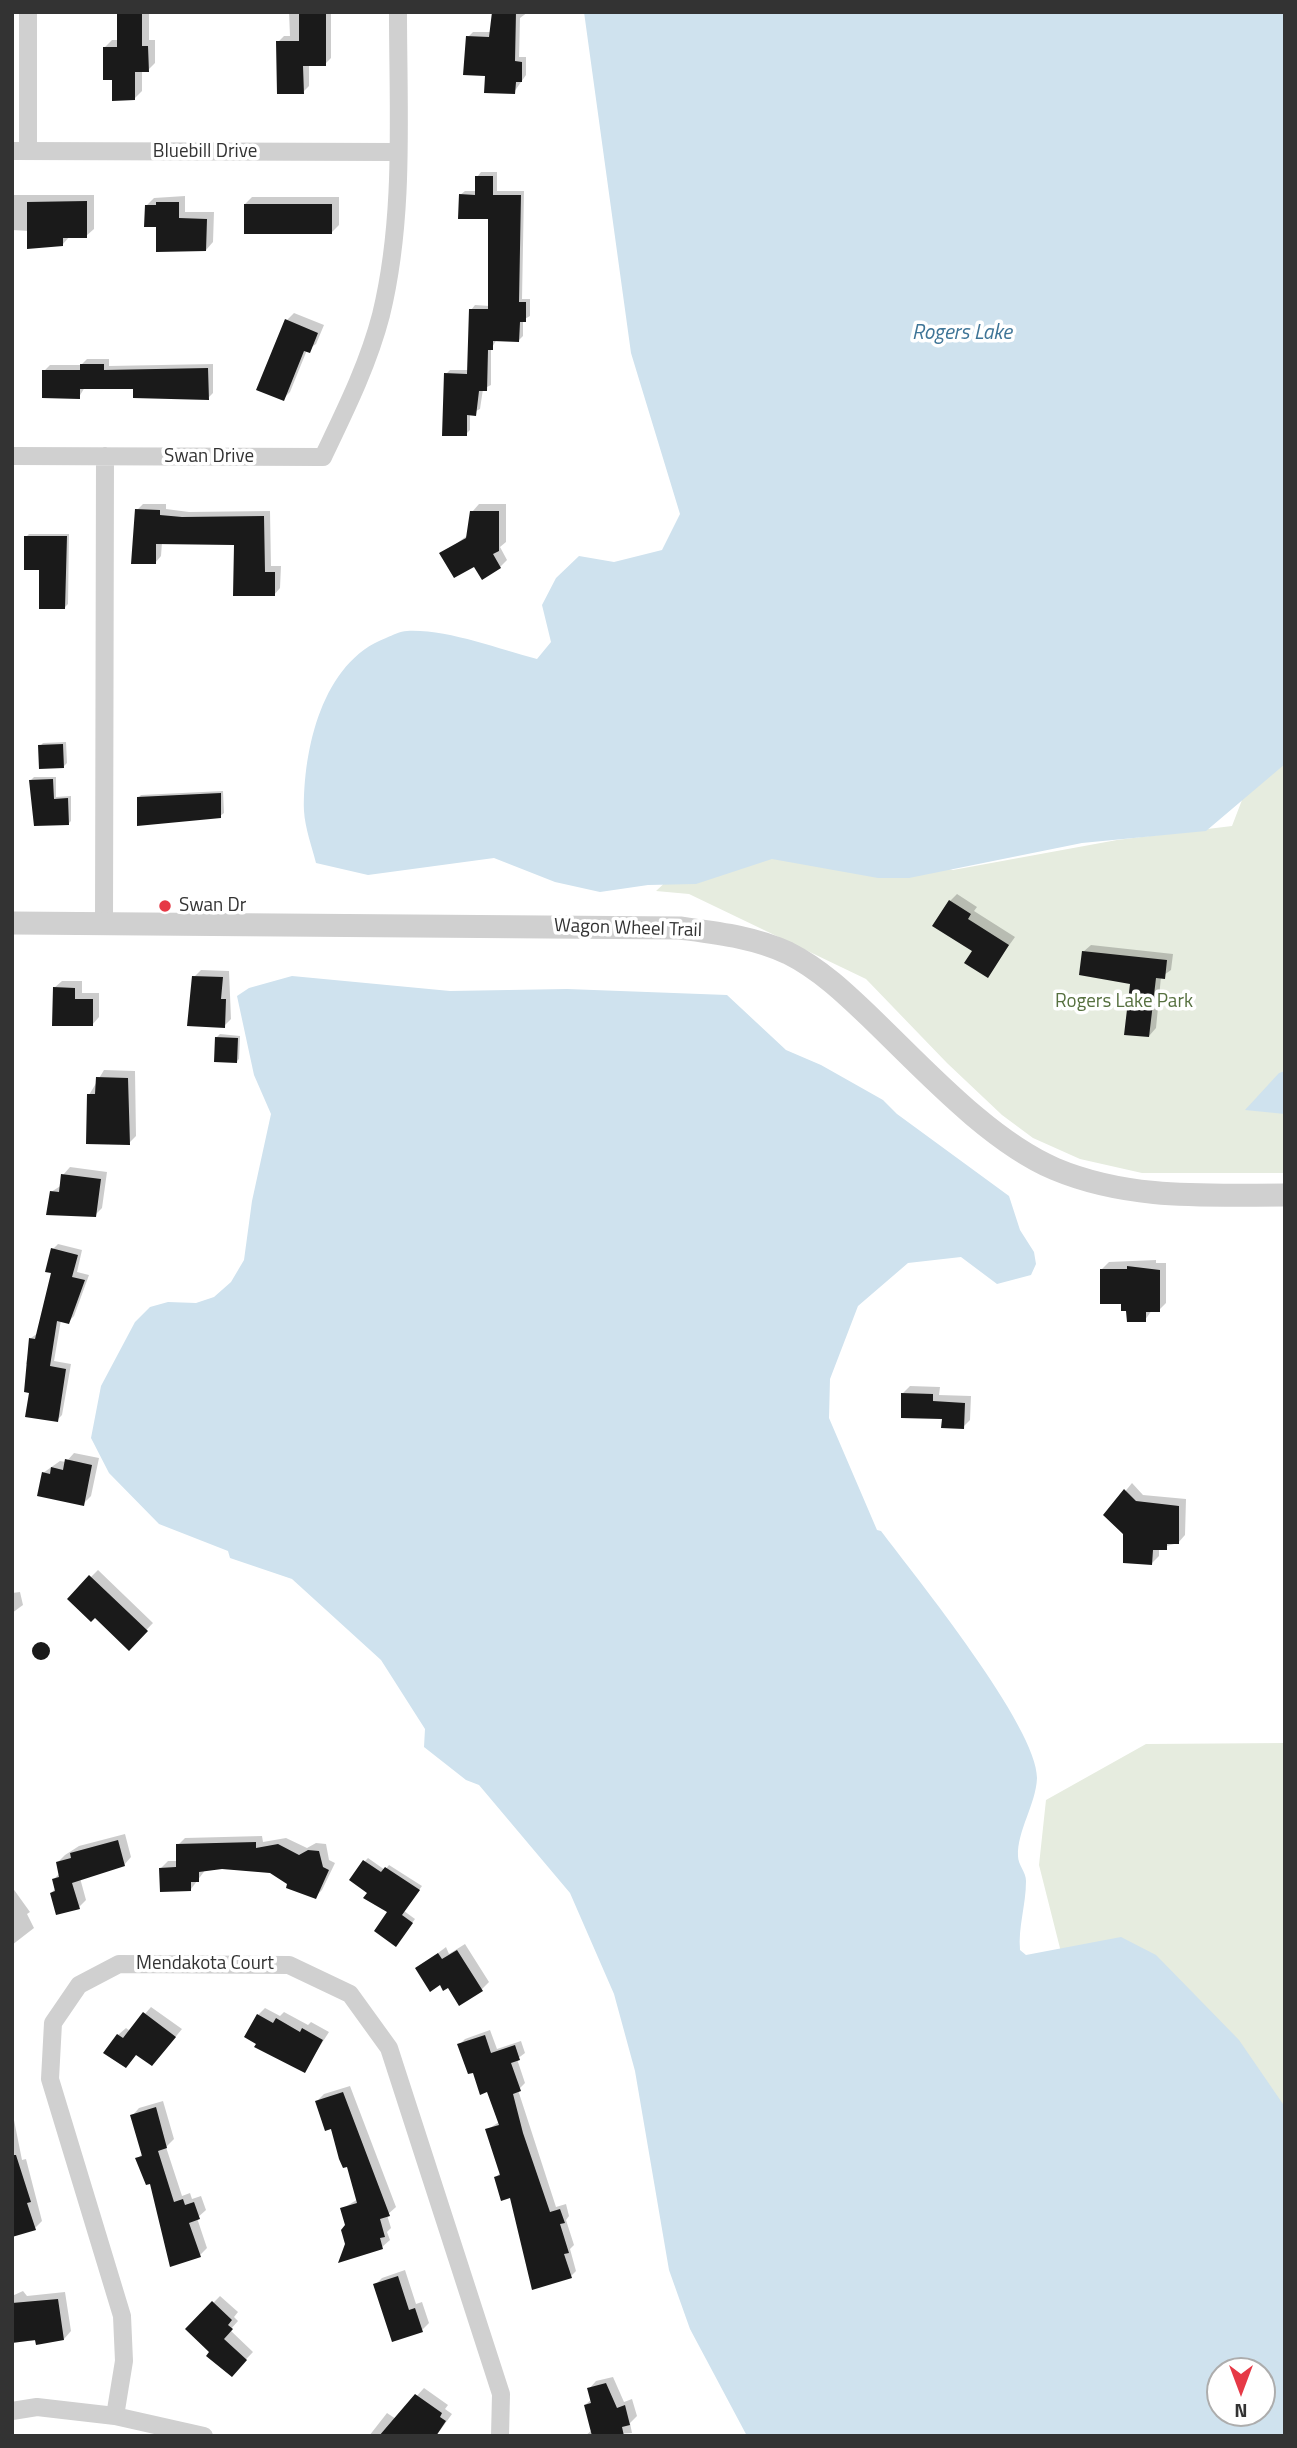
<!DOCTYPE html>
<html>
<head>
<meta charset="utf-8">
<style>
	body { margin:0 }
	#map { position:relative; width:1297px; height:2448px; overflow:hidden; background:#fff; font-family:"Titillium Web",sans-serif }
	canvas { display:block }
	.frame { position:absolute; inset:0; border:14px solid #333; pointer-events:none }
	.north { position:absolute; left:1206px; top:2357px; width:70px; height:70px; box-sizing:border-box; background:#fff; border:2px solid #adadad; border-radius:50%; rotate:180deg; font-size:19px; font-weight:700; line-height:28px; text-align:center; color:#333 }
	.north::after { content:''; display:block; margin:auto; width:24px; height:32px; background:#e63946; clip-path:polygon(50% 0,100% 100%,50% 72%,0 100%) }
</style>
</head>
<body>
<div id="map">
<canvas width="1297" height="2448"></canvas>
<div class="frame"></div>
<div class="north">N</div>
</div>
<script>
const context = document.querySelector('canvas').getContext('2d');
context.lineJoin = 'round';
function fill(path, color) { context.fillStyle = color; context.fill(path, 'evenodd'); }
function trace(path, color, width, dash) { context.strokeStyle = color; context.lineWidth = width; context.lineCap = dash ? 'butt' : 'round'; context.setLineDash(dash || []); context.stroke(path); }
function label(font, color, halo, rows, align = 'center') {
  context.font = font + ' "Titillium Web",sans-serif'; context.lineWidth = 7; context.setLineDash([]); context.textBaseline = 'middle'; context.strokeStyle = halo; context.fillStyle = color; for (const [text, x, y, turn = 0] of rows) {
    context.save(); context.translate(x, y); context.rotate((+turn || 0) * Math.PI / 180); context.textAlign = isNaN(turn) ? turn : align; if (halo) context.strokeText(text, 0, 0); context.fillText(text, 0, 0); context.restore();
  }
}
fill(new Path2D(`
	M1285 720V1173H1142L1080 1159 1033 1138 1002 1115 947 1063 866 979 689 894 656 891 729 823 953 870 1117 840 1232 826 1272 722Z
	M1285 1743V2288L1065 1968 1039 1865 1046 1800 1146 1744Z`), '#e6ecdf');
fill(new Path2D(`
	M584 12H1285V764L1206 831 1082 843 909 878H878L772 859 696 884 648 885 600 892 555 882 494 858 368 875 316 863C312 847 305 828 304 811 303 750 322 662 386 638 393 635 400 631 407 631 447 629 498 649 537 659L551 642 542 605 556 578 579 556 614 562 662 550 680 514 631 353Z
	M292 976 450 991 567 989 727 995 786 1050 821 1065 883 1100 897 1114 1009 1196 1020 1230 1034 1252 1036 1264 1031 1275 997 1284 961 1257 908 1263 858 1306 830 1379 829 1418 877 1530 881 1531C915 1576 1038 1728 1037 1778 1036 1804 1017 1831 1018 1856 1018 1865 1026 1872 1026 1881 1026 1905 1018 1927 1020 1950L1026 1955 1121 1937 1156 1955 1239 2040 1285 2107V2436H747L690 2329 669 2270 635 2071 614 1994 570 1893 479 1785 466 1780 424 1747 425 1729 381 1660 292 1579 230 1558 228 1551 159 1524 109 1473 91 1438 101 1386 135 1322 150 1307 168 1302 196 1303 214 1297 231 1282 244 1260 252 1201 271 1114 254 1075 237 996 249 988ZM1220 2371H1262V2413H1220Z
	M1285 1071V1114L1245 1110 1279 1073Z`), '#cfe2ee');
fill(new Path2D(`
	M119 12H149V40H155V63L148 70H142V91L134 99 105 47 112 40H118Z
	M289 12H331V58L325 64H309V86L303 92 278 42 284 36H290Z
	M494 12H528L520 18 519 57H526V75L514 92 487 74 468 37 473 32H491Z
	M481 172H497V191H524L522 299H530V316L523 320V336L519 340 497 339 491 349V385L483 389 480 409 470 414V430L466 434 446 374 450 370H469L471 310 475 305 490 306V218L460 195 465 191H477V177Z
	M12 195H94V229L86 236H70L63 244 29 231 12 230Z
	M185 196V212H214L213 242 206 250 147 205 154 198Z
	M252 197H339V225L332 232 245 204Z
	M294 313 324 325 316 344 307 350 290 392 283 399 287 320Z
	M87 359H109V366L213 364V393L208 398 135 388 85 387 79 397 44 371 50 365H81Z
	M143 504H166V509L189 512 270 511 271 566H281L280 588 274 595 236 543 162 542 161 556 155 563 137 510Z
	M479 504H506V542L500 547 507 560 500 567 442 554 468 535 472 512Z
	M29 534H69L68 604 65 607 41 568 26 537Z
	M66 742 67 763 64 766 40 746 43 743Z
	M34 777H56V797L71 796V821L68 824 31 780Z
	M223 791 224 813 220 816 139 825 138 798 141 795Z
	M957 894 977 907 974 911 1015 937 987 976 950 901Z
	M1091 945 1173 954 1171 970 1161 977 1156 1028 1149 1036 1132 982 1083 952Z
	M201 970 229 971 231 1019 224 1026 194 977Z
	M62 981H82V993H99V1017L92 1025 54 988Z
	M220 1034 240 1036 239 1059 236 1062 216 1038Z
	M104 1070 135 1071 136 1136 129 1143 89 1095Z
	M70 1167 107 1172 102 1208 95 1215 51 1192 62 1185 63 1175Z
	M58 1244 82 1250 77 1272 89 1275 74 1316 68 1322 61 1320 54 1361 71 1364 62 1415 57 1420 31 1392 30 1365 26 1364 31 1338 38 1333 53 1272V1249Z
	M1156 1260V1263H1166V1303L1159 1310H1152L1145 1320 1128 1310 1101 1270 1109 1262Z
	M910 1386 940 1387 939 1395 971 1396 970 1420 963 1427 944 1418 903 1393Z
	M74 1453 99 1458 91 1496 83 1504 43 1473 60 1461 66 1462Z
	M1132 1483 1143 1495 1186 1499 1185 1535 1178 1543 1159 1548V1556L1152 1563 1106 1515Z
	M98 1570 153 1623 129 1648 95 1616 69 1599Z
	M20 1592 23 1605 12 1613V1593Z
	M125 1834 131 1857 124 1865 80 1878 86 1900 79 1907 51 1893 56 1888 54 1879 60 1873 57 1863 65 1855 79 1846Z
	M262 1836 263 1842 286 1838 307 1848 316 1843 326 1844 329 1860 335 1863 322 1890 315 1897 271 1871 222 1867 206 1869 191 1889 161 1868 168 1861H178V1845L185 1838Z
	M368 1858 385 1870 389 1865 422 1886 404 1911 415 1919 398 1942 389 1912 370 1893 365 1861Z
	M12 1887 30 1912 27 1914 34 1928 12 1945Z
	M465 1944 489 1982 482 1989 448 1985 417 1969 446 1947 449 1954Z
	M151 2007 182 2029 159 2057 137 2053 126 2066 106 2052 118 2035 126 2028 130 2031Z
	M265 2008 280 2016 284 2012 308 2025 311 2022 329 2032 304 2071 258 2043V2015Z
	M490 2030 497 2049 521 2041 525 2053 517 2059 525 2083 518 2090 556 2207 566 2204 569 2216 566 2220 574 2245 570 2249 576 2271 571 2276 496 2177 501 2172 487 2130 499 2122 488 2090 459 2045 465 2039Z
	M350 2086 396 2207 387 2215 391 2228 387 2232 390 2240 382 2247 347 2244V2225L342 2209 358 2199 348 2164 317 2101 324 2094Z
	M163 2101 174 2139 166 2147 182 2196 190 2193 192 2199 201 2196 206 2210 197 2218 207 2248 200 2255 137 2159 143 2153 132 2116 139 2108Z
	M12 2110 22 2160 26 2159 42 2221 35 2228 12 2232Z
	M405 2270 416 2304 422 2302 429 2323 422 2330 375 2285 382 2278Z
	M23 2291 27 2296 65 2292 71 2331 64 2339 12 2342V2296Z
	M220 2296 238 2312 234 2317 238 2321 230 2330 253 2352 232 2374 188 2329Z
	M613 2377 624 2402 632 2399 637 2416 630 2423 632 2433 585 2436 592 2430 585 2405 592 2399 589 2389 596 2381Z
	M424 2388 448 2405 445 2409 452 2414 436 2436H369L387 2413 396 2419Z`), '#0003');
fill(new Path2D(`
	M117 12H142V46H148L149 72H135V100L112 101V80H103V47H117Z
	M299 12H326V66H303L304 94H277L276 41H299Z
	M492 12H516L515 61 522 62V82H516L515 94 484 93 485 76 463 75 466 36 489 37Z
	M475 176H493V195H521L519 302H526V322H520L519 342 493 341V350H488L487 391H479L476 416 467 415V436H442L444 373 467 374 469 309H488V219H458L459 194 475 195Z
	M87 201V238H63V246L27 249V202Z
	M156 202H179V218L207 219 206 251 156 252V227H144L145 205H156Z
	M244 204H332V234H244Z
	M285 319 318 333 310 353 304 351 284 401 256 390Z
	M80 364H104V370L208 368 209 400 133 398V389H80V399L42 398V370H80Z
	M135 509 160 510V515L182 517 264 516 265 572H275V596H233L234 545 156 544V564H131Z
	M470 511H499V551L493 554 501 568 482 580 474 567 454 578 439 553 466 538Z
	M24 536H67L65 609H39V570H24Z
	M63 744 64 768 39 769 38 745Z
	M53 779 54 799 68 798 69 825 34 826 29 780Z
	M221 793V818L137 826V797Z
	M949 900 971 914 968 919 1009 945 988 978 964 963 972 951 932 926Z
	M1082 951 1167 960 1165 979 1156 978 1149 1037 1124 1035 1130 984 1079 975Z
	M192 976 223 977 221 999H226L225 1028 187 1026Z
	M53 987 75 988V999H93V1026H52Z
	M215 1037 238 1038 237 1063 214 1062Z
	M96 1077 128 1078 130 1145 86 1144 87 1094H95Z
	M61 1174 101 1179 96 1217 46 1215 50 1191 59 1192Z
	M51 1248 78 1255 72 1277 85 1280 69 1324 57 1321 50 1366 66 1369 58 1422 25 1417 29 1393 24 1392 29 1338 35 1339 51 1273 45 1272Z
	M1127 1266 1160 1270V1312H1146V1322H1127L1126 1311H1121V1304H1100V1269H1127Z
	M901 1393 933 1394V1401L965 1403 964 1429 941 1428 942 1419 901 1418Z
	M65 1459 92 1465 84 1506 37 1496 42 1472 50 1474 51 1467 63 1470Z
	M1124 1489 1136 1501 1179 1506V1544H1167V1550H1153L1152 1565 1123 1563V1534L1103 1515Z
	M89 1575 148 1631 129 1651 95 1618 91 1622 67 1599Z
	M32 1651a9 9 0 1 1 18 0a9 9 0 1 1-18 0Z
	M118 1840 125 1866 72 1883 80 1909 56 1915 50 1893 55 1891 52 1879 59 1877 56 1862 71 1858 70 1853Z
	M256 1842V1848L278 1844 299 1855 308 1850 319 1851 323 1867 329 1870 316 1899 286 1888 287 1884 270 1873 222 1869 199 1872V1882H191V1891L160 1892 159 1868 176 1867V1844Z
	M363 1860 381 1872 385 1867 420 1890 402 1915 413 1923 396 1947 374 1931 387 1912 363 1898 367 1893 349 1880Z
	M457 1950 483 1991 459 2006 448 1988 443 1991 440 1985 430 1992 415 1968 438 1953 442 1959Z
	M143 2012 176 2037 152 2066 136 2055 126 2068 103 2053 117 2034 123 2038Z
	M257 2014 273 2023 276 2018 300 2032 302 2028 323 2040 305 2073 254 2047 256 2044 244 2037Z
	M485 2035 491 2053 515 2045 520 2060 511 2063 521 2091 513 2094 523 2133 550 2212 560 2209 565 2223 560 2224 569 2253 564 2254 572 2278 532 2290 510 2198 501 2201 494 2177 500 2175 485 2129 499 2125 487 2092 480 2095 473 2073 468 2074 457 2044Z
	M343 2092 390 2216 380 2219 385 2237 380 2238 383 2249 338 2263 345 2244 341 2230 345 2225 340 2208 357 2203 347 2167 343 2168 339 2159 331 2129 325 2131 315 2101Z
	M156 2107 167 2148 158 2151 174 2202 183 2199 185 2205 194 2202 200 2219 189 2223 201 2257 170 2267 150 2184 146 2185 135 2158 142 2156 130 2115Z
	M12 2155H16L31 2202 27 2203 36 2230 12 2237Z
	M398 2276 409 2310 415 2308 423 2332 392 2342 373 2284Z
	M58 2299 64 2340 36 2345 35 2340 12 2343V2303Z
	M212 2301 232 2320 228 2325 233 2329 224 2339 247 2360 232 2377 206 2356 209 2352 185 2329Z
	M606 2383 617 2408 625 2405 630 2425 622 2427 624 2436H592L584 2405 591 2403 587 2388Z
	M415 2394 442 2413 440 2417 446 2421 436 2436H379Z`), '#1a1a1a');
trace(new Path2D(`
	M12 151 398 152
	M28 151V12
	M12 456 323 457C345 411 368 365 381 315 405 217 398 112 398 12
	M104 924 105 456
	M12 2411 37 2407 115 2416
	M204 2436 115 2416 124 2361 122 2316 50 2079 53 2023 79 1985 119 1964 289 1965 350 1994 389 2048 501 2394 500 2436`), '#d0d0d0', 18);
trace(new Path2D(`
	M12 923 680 928C717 933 754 937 788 953 820 969 846 994 871 1018 923 1068 989 1141 1055 1169 1129 1200 1206 1195 1285 1195`), '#d0d0d0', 23);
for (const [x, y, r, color] of [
	[165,906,7,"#e63946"]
]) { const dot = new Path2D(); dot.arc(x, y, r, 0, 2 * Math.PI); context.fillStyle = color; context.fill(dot); trace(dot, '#fff', 2.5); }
label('19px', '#333', '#fff', [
	["Bluebill Drive",205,152],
	["Swan Drive",209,457],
	["Wagon Wheel Trail",628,929,2],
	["Mendakota Court",205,1964]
]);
label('19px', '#333', '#fff', [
	["Swan Dr",179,906]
], 'left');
label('19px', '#56703f', '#fff', [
	["Rogers Lake Park",1124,1002]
]);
label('italic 21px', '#3f7597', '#fff', [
	["Rogers Lake",962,334]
]);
</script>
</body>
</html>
